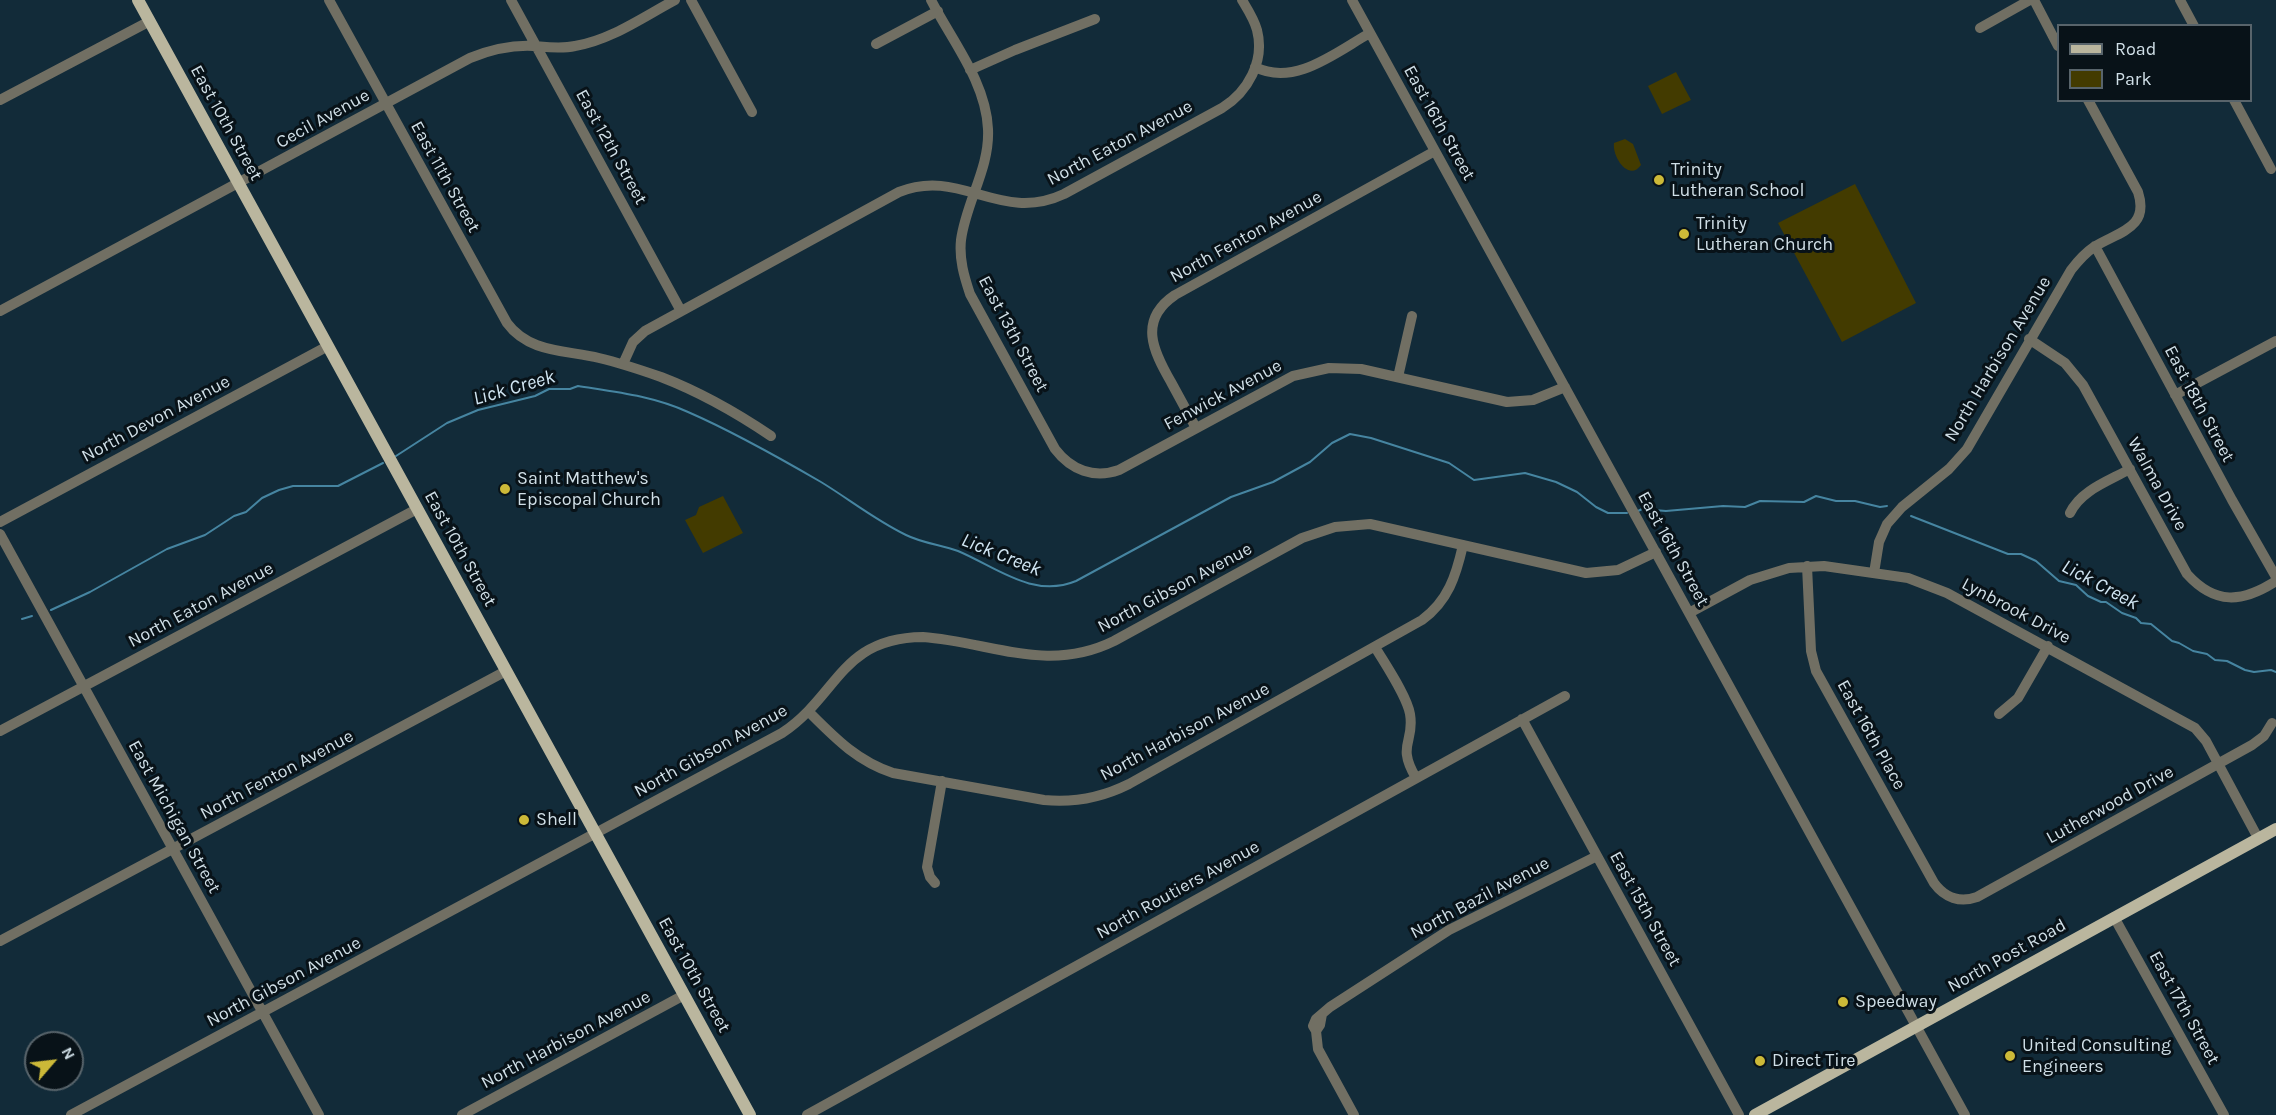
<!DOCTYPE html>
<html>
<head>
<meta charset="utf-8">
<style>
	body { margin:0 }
	#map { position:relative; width:2276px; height:1115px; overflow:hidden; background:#122b39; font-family:Karla,sans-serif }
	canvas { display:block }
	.legend { position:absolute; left:2057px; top:24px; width:195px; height:78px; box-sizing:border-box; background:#081218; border:2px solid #58646b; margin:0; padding:8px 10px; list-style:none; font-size:18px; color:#d0dfe7 }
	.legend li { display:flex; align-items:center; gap:12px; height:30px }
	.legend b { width:30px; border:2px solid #58646b }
	.north { position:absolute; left:24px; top:1031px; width:60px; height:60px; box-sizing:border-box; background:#081218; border:2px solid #58646b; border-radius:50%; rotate:62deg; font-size:16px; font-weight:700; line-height:24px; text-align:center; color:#d0dfe7 }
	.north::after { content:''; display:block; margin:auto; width:21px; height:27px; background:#ccb938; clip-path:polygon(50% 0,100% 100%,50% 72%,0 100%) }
</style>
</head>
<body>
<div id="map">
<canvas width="2276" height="1115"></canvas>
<ul class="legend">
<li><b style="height:8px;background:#bab69e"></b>Road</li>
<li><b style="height:16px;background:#433b00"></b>Park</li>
</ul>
<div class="north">N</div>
</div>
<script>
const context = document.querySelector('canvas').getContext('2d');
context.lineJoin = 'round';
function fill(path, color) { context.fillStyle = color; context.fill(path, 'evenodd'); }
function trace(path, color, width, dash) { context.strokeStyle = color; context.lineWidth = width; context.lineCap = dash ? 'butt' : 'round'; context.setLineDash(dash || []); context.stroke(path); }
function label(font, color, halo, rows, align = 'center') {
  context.font = font + ' Karla,sans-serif'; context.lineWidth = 6; context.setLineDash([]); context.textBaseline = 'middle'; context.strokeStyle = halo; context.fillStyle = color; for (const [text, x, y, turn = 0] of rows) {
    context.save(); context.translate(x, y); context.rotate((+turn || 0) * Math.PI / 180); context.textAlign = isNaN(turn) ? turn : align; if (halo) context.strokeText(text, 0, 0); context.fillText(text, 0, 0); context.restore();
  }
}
fill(new Path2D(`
	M1676 72 1691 100 1662 114 1648 86Z
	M1625 139 1633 144 1641 165C1629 182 1612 157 1614 143Z
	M1855 184 1916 303 1842 342 1778 223Z
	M723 496 743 533 703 553 685 520 696 515 699 507Z`), '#433b00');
trace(new Path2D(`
	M396 456 447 423 478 410 535 396 549 389H570L578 386C616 392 653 396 688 412 734 432 778 457 821 482 849 499 875 520 906 535 922 543 941 545 958 551 996 567 1033 599 1076 581L1231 497 1273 482 1310 462 1332 443 1350 434 1371 438 1449 463 1474 480 1525 473 1556 482 1577 492 1596 507 1608 513H1627
	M1638 511 1642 509 1666 511 1723 506 1745 507 1760 501 1804 502 1816 496 1836 501H1855L1880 507 1887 506
	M1911 516 2008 554H2021L2036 561 2059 581 2076 585 2088 596 2101 602H2106L2122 613 2136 618 2141 623 2151 624 2172 641 2179 643 2193 651 2207 654 2215 660 2227 661 2245 670 2254 672 2271 670 2276 672
	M51 610 90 592 167 549 205 535 234 516 246 512 262 498 279 490 293 486H338L383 463
	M22 619 32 616`), '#4685a1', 2);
trace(new Path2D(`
	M329 0 507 323C529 353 566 350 599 358 620 363 641 370 661 377 700 392 737 413 771 436
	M511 0 681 311
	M691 0 752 112
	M931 0C952 41 986 82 988 129 990 168 966 202 961 240 959 259 964 276 970 294L1055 449C1071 470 1094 479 1119 470L1293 376 1329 368 1361 369 1507 402 1533 400 1565 387
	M1352 0 1965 1115
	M2034 0 2058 46
	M2180 0 2194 26
	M1980 28 2030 0
	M876 44 938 11
	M1255 67C1295 87 1336 52 1370 33
	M970 70 1015 50 1095 19
	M0 100 150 21
	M2234 100 2271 169
	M2095 246 2232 500 2276 577
	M0 311 470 58C490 50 512 45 533 46 547 47 561 49 575 46 611 40 643 17 675 0
	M2029 339 2065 363 2083 385 2187 574C2215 605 2242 603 2276 581
	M623 364 633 342 645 331 899 192C961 167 1000 224 1064 194L1222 108C1248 92 1265 61 1257 30 1254 19 1248 10 1242 0
	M1398 377 1412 316
	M2175 395 2276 341
	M1196 428C1188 413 1179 397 1171 382 1153 351 1138 320 1175 295L1435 151
	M2070 513C2081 490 2109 481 2130 469
	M0 522 328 346
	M0 534 319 1115
	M1807 566 1811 651 1816 671 1934 883C1945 898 1960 903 1977 897L2252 745 2264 736 2272 723
	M1874 573 1879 542 1887 524 1902 507 1949 469 1967 449 2071 270C2078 261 2085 253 2094 247 2117 232 2150 229 2138 192L2088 100
	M1689 613 1750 580 1789 568 1824 566 1908 578 1947 593 2195 728 2206 741 2258 838
	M1375 647C1385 664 1407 696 1410 714 1415 743 1396 744 1416 778
	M809 712C835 738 857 761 893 773L1044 800C1074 803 1103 797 1129 784L1422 620C1448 601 1456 576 1463 545
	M1999 714 2018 698 2048 646
	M1522 719 1739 1115
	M0 731 417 509
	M935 883 930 877 927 867 942 781
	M2114 917 2224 1115
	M0 941 506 671
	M1322 1014 1320 1025 1316 1031 1313 1026 1316 1019 1330 1007 1449 930 1597 856
	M1316 1031 1318 1049 1354 1115
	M71 1115 782 733C839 695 840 638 923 637 991 642 1047 674 1114 641L1302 538 1335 527 1370 524 1586 573 1618 570 1656 552
	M462 1115 684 995
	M807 1115 1565 696`), '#716f63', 10);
trace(new Path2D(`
	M138 0 750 1115
	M1755 1115 2276 829`), '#bab69e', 12);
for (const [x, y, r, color] of [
	[1659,180,6,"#ccb938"],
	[1684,234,6,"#ccb938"],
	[505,489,6,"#ccb938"],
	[524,820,6,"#ccb938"],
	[1843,1002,6,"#ccb938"],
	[2010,1056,6,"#ccb938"],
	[1760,1061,6,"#ccb938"]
]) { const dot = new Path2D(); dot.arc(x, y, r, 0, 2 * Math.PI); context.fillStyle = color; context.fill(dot); trace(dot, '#081218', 2); }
label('18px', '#d0dfe7', '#081218', [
	["Cecil Avenue",323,119,-29],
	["East 10th Street",226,123,61],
	["East 16th Street",1439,123,61],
	["North Eaton Avenue",1120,143,-28],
	["East 12th Street",611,147,61],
	["East 11th Street",445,177,61],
	["North Fenton Avenue",1246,237,-29],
	["East 13th Street",1013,334,62],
	["North Harbison Avenue",1998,359,-59],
	["Fenwick Avenue",1223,395,-28],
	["East 18th Street",2199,404,62],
	["North Devon Avenue",156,419,-28],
	["Walma Drive",2157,484,61],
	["East 10th Street",460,549,61],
	["East 16th Street",1673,549,61],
	["North Gibson Avenue",1175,588,-28],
	["North Eaton Avenue",201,605,-28],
	["Lynbrook Drive",2016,611,28],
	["North Harbison Avenue",1185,732,-28],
	["East 16th Place",1871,735,61],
	["North Gibson Avenue",711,751,-29],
	["North Fenton Avenue",277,775,-28],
	["Lutherwood Drive",2110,805,-29],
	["East Michigan Street",174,817,61],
	["North Routiers Avenue",1178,890,-29],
	["North Bazil Avenue",1480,898,-28],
	["East 15th Street",1645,909,61],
	["North Post Road",2007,956,-29],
	["East 10th Street",694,975,61],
	["North Gibson Avenue",284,982,-28],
	["East 17th Street",2184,1008,61],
	["North Harbison Avenue",566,1040,-28]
]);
label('18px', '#d0dfe7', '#081218', [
	["Trinity",1671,170],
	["Lutheran School",1671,191],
	["Trinity",1696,224],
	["Lutheran Church",1696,245],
	["Saint Matthew's",517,479],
	["Episcopal Church",517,500],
	["Shell",536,820],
	["Speedway",1855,1002],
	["United Consulting",2022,1046],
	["Engineers",2022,1067],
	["Direct Tire",1772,1061]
], 'left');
label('italic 20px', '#d0e5f2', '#081218', [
	["Lick Creek",514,388,-16],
	["Lick Creek",1001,555,22],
	["Lick Creek",2100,585,28]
]);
</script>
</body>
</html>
